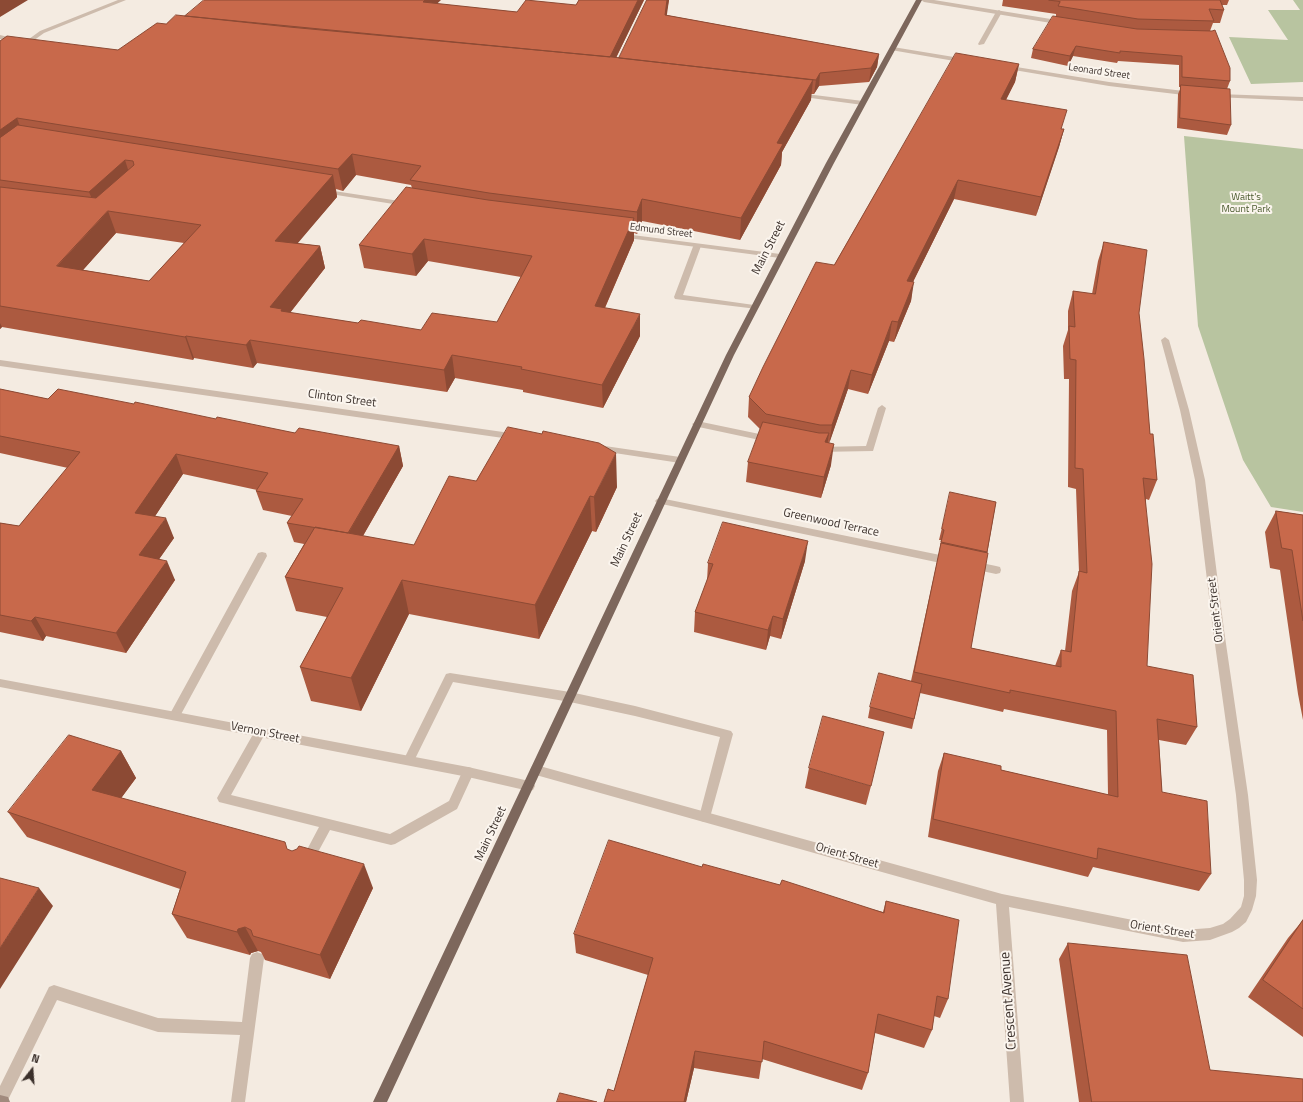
<!DOCTYPE html>
<html>
<head>
<meta charset="utf-8">
<style>
	body { margin:0 }
	#map { position:relative; width:1303px; height:1102px; overflow:hidden; background:#f4ebe1; font-family:"Titillium Web",sans-serif }
	canvas { display:block }
	.north { position:absolute; left:12px; top:1050px; width:40px; height:40px; -webkit-text-stroke:3px #fbf5ee; paint-order:stroke; rotate:17deg; font-size:11px; font-weight:700; line-height:16px; text-align:center; color:#3b302b }
	.north::after { content:''; display:block; margin:auto; width:14px; height:18px; background:#3b302b; clip-path:polygon(50% 0,100% 100%,50% 72%,0 100%) }
</style>
</head>
<body>
<div id="map">
<canvas width="1303" height="1102"></canvas>
<div class="north">N</div>
</div>
<script>
const context = document.querySelector('canvas').getContext('2d');
context.lineJoin = 'round';
function fill(path, color) { context.fillStyle = color; context.fill(path, 'evenodd'); }
function trace(path, color, width, dash) { context.strokeStyle = color; context.lineWidth = width; context.lineCap = dash ? 'butt' : 'round'; context.setLineDash(dash || []); context.stroke(path); }
function label(font, color, halo, rows, align = 'center') {
  context.font = font + ' "Titillium Web",sans-serif'; context.lineWidth = 4; context.setLineDash([]); context.textBaseline = 'middle'; context.strokeStyle = halo; context.fillStyle = color; for (const [text, x, y, turn = 0] of rows) {
    context.save(); context.translate(x, y); context.rotate((+turn || 0) * Math.PI / 180); context.textAlign = isNaN(turn) ? turn : align; if (halo) context.strokeText(text, 0, 0); context.fillText(text, 0, 0); context.restore();
  }
}
fill(new Path2D(`
	M1293 0H1303V82L1251 84 1229 37 1288 40 1268 10H1300Z
	M1184 136 1303 149V512L1271 507 1243 460 1198 326Z`), '#b8c4a0');
fill(new Path2D(`
	M118 0H126L44 33 0 65V60L40 31Z
	M999 10 1002 12 984 44 979 45 978 44 996 12Z
	M0 35 20 40 17 42 0 39Z
	M694 244H697L701 246 683 295 754 305H757V309L675 299 674 297Z
	M882 405 886 408 873 451 817 452 815 450 820 447 866 446 878 408Z
	M697 421 769 436 774 439 769 442 694 426 692 424Z
	M262 552 266 553 267 556 179 718 175 720 171 718 169 715 171 712 258 553Z
	M450 673 570 692 635 706 731 731 733 734 709 821 705 822 701 821 699 817 720 737 635 716 570 702 453 682 413 763 409 765 405 763 403 760 405 757 446 674Z
	M260 727 264 729 266 732 231 795 390 834 449 801 464 768 468 767 472 768 474 772 457 809 395 844 391 845 330 830 311 865 307 867 303 865 301 861 319 827 219 802 217 798 256 729Z
	M257 952 262 954 264 958 245 1102H231L240 1035 158 1032 57 1000 7 1102H0V1086L49 987 54 985 158 1018 242 1022 250 958 252 954Z`), '#cdbbac');
fill(new Path2D(`
	M921 0H934L1063 21 1066 23 1063 25 924 2Z
	M893 47 966 59 969 61 966 63 891 50 890 49Z
	M1004 65 1109 82 1192 92 1195 94 1192 96 1109 86 1002 68 1001 67Z
	M798 93 863 101 866 103 863 105 796 96V94Z
	M1218 94 1303 97V101L1216 97 1215 96Z
	M321 189 406 202 410 204 406 206 324 193H321Z
	M617 233 780 254 784 256 780 258 620 237 616 235Z
	M1165 337 1169 340 1189 410 1205 480 1224 630 1248 795 1257 880 1256 896 1252 910 1246 922 1239 928 1232 932 1210 940 1183 942 1009 907 1024 1102H1010L996 904 536 775 532 774 530 770 532 766 536 765 1002 894 1183 930 1210 928 1223 924 1230 919 1241 907 1244 896V880L1236 795 1213 630 1195 480 1180 410 1161 340Z
	M0 360 517 434 522 437 517 440 0 366Z
	M598 445 680 457 685 460 680 463 595 450 593 448Z
	M660 498 950 557 954 558 955 561 954 564 950 565 657 503 655 501 657 499Z
	M972 561 996 566 1000 567 1001 570 1000 573 996 574 968 568 967 565 968 562Z
	M0 679 468 767 529 781 533 782 535 786 533 790 529 791 468 777 0 687Z`), '#cdbbac');
fill(new Path2D(`
	M0 1095 8 1097 10 1102H0Z`), '#a18a7d');
fill(new Path2D(`
	M916 0H922L834 163 734 355 387 1102H373L726 355 826 163Z`), '#7d675c');
fill(new Path2D(`
	M579 0H644L616 58H619L647 0H669L666 15 879 54 877 67 869 82 819 86 814 94H811V100L782 152 781 165 740 240 642 221 637 234 634 233V240L605 308 640 336 603 408 523 392V390L455 378 447 392 257 363 253 368 194 358 193 360 2 327 0 329V41L118 50 166 24 186 16 438 4 517 12 576 5ZM356 175 411 185 412 188 359 245 364 268 416 276 428 261 521 277 497 322 421 330 358 323 290 313 325 268 320 246 297 243 337 197 336 189 343 191ZM116 233 184 243 149 281 83 270Z
	M1003 0H1229L1227 5H1222L1224 10 1220 23H1213L1210 31 1230 81 1227 89 1231 125 1227 135 1177 128 1178 94 1181 87H1179V65L1118 61 1117 63 1073 56 1068 66 1031 58 1033 49 1056 16V14L1002 6Z
	M1019 64 1015 82 1006 100 1062 129H1064L1059 147 1036 216 954 199 913 282 911 301 894 342 889 341 868 394 848 389 829 443 831 465 821 498 746 482 748 462 760 429 748 417 749 397 834 265Z
	M1104 242 1139 313 1150 434 1157 480 1149 500 1146 499 1147 666 1197 727 1186 745 1159 740 1162 792 1211 874 1199 891 1093 867 1088 877 928 837 938 771 944 753 1001 770 1108 795 1107 730 1004 709 1003 712 920 693 912 729 868 718 870 707 911 681 939 553 941 540H939L948 503 996 502 971 648 1055 666 1061 650 1065 651 1072 591 1079 572 1076 489 1068 487 1069 379H1064L1063 346 1068 330V311L1073 291 1092 294 1098 261Z
	M0 389 48 399 216 419 295 433 399 446 403 466 363 536 414 545 476 481 617 487 596 532 592 531 539 639 409 614 361 711 311 701 300 667 327 617 296 611 285 577 304 544 294 542 287 523 292 516 263 510 256 491 257 490 183 474 155 516 174 538 159 559 175 580 126 653 46 636 43 641 0 632V523L19 526 68 468 0 453Z
	M1276 511 1303 515V720L1298 694 1280 570 1270 568 1265 532Z
	M805 561 781 639 770 636 766 650 694 632 695 612 707 581 708 563Z
	M121 751 136 778 121 798 288 850 373 888 330 979 265 960 261 952 258 951 251 953 250 955 187 938 172 914 180 889 27 837 8 812Z
	M809 768 871 786 866 805 805 788Z
	M702 867 780 885 883 912 886 901 948 999 940 1018 934 1016 932 1030 924 1048 875 1033 868 1073 862 1090 762 1059 759 1079 694 1068 686 1102H604L614 1091 648 975 576 953 574 934Z
	M1303 920V1037L1248 997 1288 938Z
	M1068 943 1210 1070 1303 1102H1079L1059 959Z`), '#ac5a40');
fill(new Path2D(`
	M0 0H28L0 17Z
	M425 0H441L425 15 423 2Z
	M638 0H644L610 70V57Z
	M667 0H669L665 28V15Z
	M1076 46 1073 56 1068 66 1070 56Z
	M879 54 877 67 869 82 871 68Z
	M1019 64 1015 82 997 117 1001 99Z
	M820 73 819 86 814 94 816 80Z
	M813 80 811 100 782 152 781 165 740 240 741 218 777 143Z
	M17 118 25 140 0 158V130Z
	M1064 129 1059 147 1036 216 1041 197Z
	M352 154 356 175 343 191 338 169Z
	M125 160 132 182 98 213 89 192Z
	M333 175 337 197 281 263 275 241Z
	M958 180 954 199 904 300 907 281Z
	M642 199V221L637 234V212Z
	M108 211 116 233 67 288 57 266Z
	M634 218V240L596 328 595 306Z
	M424 239 428 261 416 276 412 254Z
	M320 246 325 268 285 319 270 307Z
	M914 282 911 301 894 342 898 322Z
	M640 314V336L603 408 602 385Z
	M892 321 889 341 868 394 872 375Z
	M0 323 2 327 0 329Z
	M186 336 194 358 193 360 185 337Z
	M250 340 257 363 253 368 246 345Z
	M452 355 455 378 447 392 444 370Z
	M851 370 848 389 829 444 832 425Z
	M829 433 826 454 825 442Z
	M834 444 831 465 821 498 824 477Z
	M399 446 403 466 353 553 348 534Z
	M616 453 617 487 596 532 594 497Z
	M176 454 183 474 144 533 135 513Z
	M590 496 592 531 539 639 535 605Z
	M166 518 174 538 148 575 139 555Z
	M808 541 805 561 781 639 783 619Z
	M167 561 175 580 126 653 116 633Z
	M402 580 409 614 361 711 351 678Z
	M773 616 770 636 766 650 768 630Z
	M35 617 46 636 43 641 31 621Z
	M121 751 136 778 108 816 92 790Z
	M364 864 373 888 330 979 320 955Z
	M39 888 53 906 0 989V948Z
	M245 927 258 951 251 953 250 955 237 932 238 929Z
	M695 1051 694 1068 686 1102H684Z`), '#8c4a34');
const building = new Path2D(`
	M204 0H425L423 2 517 12 526 0 576 5 579 0H638L610 57 185 16Z
	M647 0H667L665 15 879 54 871 68 820 73 816 80 619 58Z
	M1049 0H1220L1224 10 1209 9 1214 21 1138 19 1058 6 1060 2Z
	M176 15 289 27 612 57 813 80 777 143 783 144 741 218 642 199 637 212 489 193 410 180 421 166 352 154 338 169 17 118 0 130V41L7 36 118 50 157 23 166 24Z
	M1053 16 1137 29 1212 31 1215 30 1230 68V81L1182 77V56L1120 51V53L1076 46 1070 56 1033 49Z
	M956 53 1019 64 1001 99 1067 110 1061 129H1064L1041 197 958 180 907 281 914 282 898 322 892 321 872 375 851 370 832 425H820L766 414 749 397 763 367 816 262 834 265Z
	M1181 85 1230 89 1231 125 1180 118Z
	M18 125 333 175 275 241 320 246 270 307 282 309 281 311 358 323 361 320 421 330 432 313 497 322 532 256 424 239 412 254 359 245 406 187 488 200 634 218 595 306 640 314 602 385 521 369 522 367 452 355 444 370 250 340 246 345 186 336 185 337 0 306V187L96 198 134 165 133 161 125 160 89 192 0 180V138ZM108 211 201 225 149 281 57 266Z
	M1104 242 1147 250 1139 313 1144 359 1150 434H1153L1157 480 1143 478 1152 564 1147 666 1193 675 1197 727 1157 719 1162 792 1207 801 1211 874 1098 848 1097 859 933 819 944 753 1001 766V770L1118 797 1116 711 1010 690V693L914 672 941 543 988 553 971 648 1061 667V650L1071 652 1079 571 1087 573 1083 469 1075 468 1076 360 1070 359 1069 326 1075 327 1073 291 1095 294Z
	M0 389 48 399 58 389 134 404 135 402 216 419 217 417 295 433 299 428 399 446 348 533 287 523 303 499 256 491 268 473 176 454 135 513 166 518 139 555 167 561 116 633 35 617 31 621 0 615V523L19 526 80 452 0 436Z
	M763 422 819 433H829L825 442 834 444 824 477 748 462Z
	M508 427 542 434 543 431 599 443 616 453 594 497 590 496 535 605 402 580 351 678 300 667 343 588 285 577 315 527 414 545 449 476 476 481Z
	M950 492 996 502 987 552 941 542 944 530 942 529Z
	M1276 511 1303 515V621L1292 550 1282 548Z
	M723 522 808 541 783 619 773 616 768 630 695 612 713 564 708 563Z
	M879 673 922 684 914 719 870 707Z
	M823 716 884 732 871 786 809 768Z
	M69 735 121 751 92 790 285 842 287 849 292 851 297 849 299 846 364 864 320 955 253 936 251 930 245 927 238 929 237 932 172 914 186 872 8 812Z
	M609 840 702 867 703 864 780 885 782 880 884 913 886 901 959 920 948 999 937 996 932 1030 878 1014 868 1073 764 1041 762 1062 695 1051 684 1102H604L608 1089 614 1091 653 958 574 934Z
	M0 878 39 888 0 948Z
	M1303 920V1009L1263 980Z
	M1068 943 1187 955 1210 1070 1303 1079V1102H1092Z
	M560 1093 597 1102H557Z`);
fill(building, '#c8694b');
trace(building, '#8c4a34', 1);
label('10px', '#3b302b', '#fbf5ee', [
	["Leonard Street",1099,72,8],
	["Edmund Street",661,231,7]
]);
label('10px', '#4a5a2e', '#fbf5ee', [
	["Waitt's",1246,198],
	["Mount Park",1246,210]
]);
label('12px', '#3b302b', '#fbf5ee', [
	["Main Street",769,248,-63],
	["Clinton Street",342,399,8],
	["Greenwood Terrace",831,523,12],
	["Main Street",627,540,-65],
	["Orient Street",1216,610,-97],
	["Vernon Street",265,733,11],
	["Main Street",491,834,-65],
	["Orient Street",847,856,16],
	["Orient Street",1162,930,9]
]);
label('14px', '#3b302b', '#fbf5ee', [
	["Crescent Avenue",1009,1001,-94]
]);
</script>
</body>
</html>
